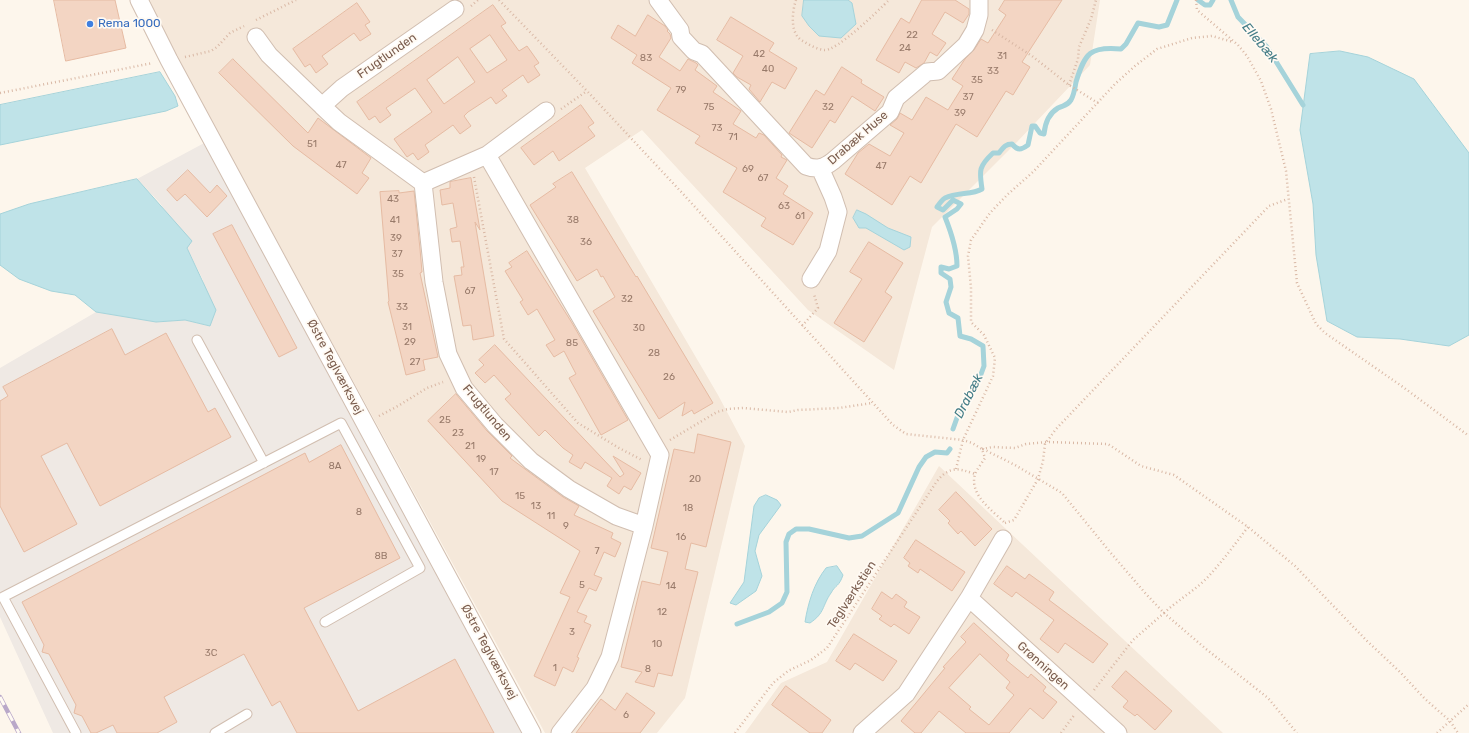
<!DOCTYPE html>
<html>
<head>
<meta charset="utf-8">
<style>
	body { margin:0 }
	canvas { display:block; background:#fdf6ec }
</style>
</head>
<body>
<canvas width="1469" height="733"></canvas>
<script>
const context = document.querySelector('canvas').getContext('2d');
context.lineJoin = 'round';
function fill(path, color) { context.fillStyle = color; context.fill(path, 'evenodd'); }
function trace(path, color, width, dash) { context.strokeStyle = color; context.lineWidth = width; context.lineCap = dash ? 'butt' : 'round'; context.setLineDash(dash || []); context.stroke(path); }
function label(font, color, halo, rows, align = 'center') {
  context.font = font + ' Rubik,sans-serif'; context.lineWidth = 3.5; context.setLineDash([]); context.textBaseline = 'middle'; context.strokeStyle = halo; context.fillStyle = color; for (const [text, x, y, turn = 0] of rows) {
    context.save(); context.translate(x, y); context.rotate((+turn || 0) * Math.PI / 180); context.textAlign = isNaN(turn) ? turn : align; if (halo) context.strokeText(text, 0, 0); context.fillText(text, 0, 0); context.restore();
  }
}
fill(new Path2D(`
	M150 0H1100L1090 65 1017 142 932 227 894 370 808 310 642 130 585 168 718 395 745 446 685 698 657 733H545L162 30Z
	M939 466 1223 733H745L781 683 827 662Z`), '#f5e8da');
fill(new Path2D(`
	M208 141 524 733H53L0 617V368L96 312 156 322 185 320 210 326 203 280 187 248 160 203 137 179Z`), '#efe9e4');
const water = new Path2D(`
	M804 0H848L852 3 856 24 841 38 819 36 809 26 802 16Z
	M1340 51 1368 57 1414 79 1469 153V335L1449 346 1400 339 1357 337 1327 321 1316 255 1313 204 1300 130 1310 54Z
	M160 72 175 96 178 106 166 111 0 145V105Z
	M137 179 192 241 187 248 216 310 210 326 185 320 156 322 96 312 75 295 51 291 19 279 0 265V214L29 204Z
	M857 210 866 214 888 228 911 237 910 247 904 250 866 228H859L853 218Z
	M766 495 777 500 781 505 759 535 755 551 762 576 756 591 736 605 730 603 744 582 754 506 759 498Z
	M837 566 843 575C839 587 836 584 831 593 822 606 825 613 810 623L805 622C808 603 814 583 826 568Z`);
fill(water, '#bfe3e8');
trace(water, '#a5d3da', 1);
trace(new Path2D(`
	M1198 0 1205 5H1210L1213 0
	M1231 0 1238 17 1267 47 1303 105
	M953 429 958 415 977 385 984 366 983 346 971 339 960 336 958 318 949 313 946 302 951 287 950 279 941 273V267L949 269 957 266C957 249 951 232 945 217L957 209 961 204 953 200 943 210 937 207C939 204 942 200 945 198 957 192 972 195 982 189 979 170 979 166 993 153H999C1003 148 1005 144 1012 144 1018 151 1021 150 1028 145L1032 126H1035L1040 133 1044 134C1045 123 1048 114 1058 108 1064 105 1067 106 1071 100 1074 95 1075 88 1076 82 1085 53 1090 46 1121 49L1126 44 1138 23 1159 27 1167 25 1177 0
	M737 624 769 612 782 603 787 592 786 542 789 534 796 529H809L849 538 862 536 898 513 919 467 926 457 935 452 947 453 950 449`), '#a5d3da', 5);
const building = new Path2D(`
	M54 0H115L126 48 66 61Z
	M922 0H955L969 9V14L963 23 945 12 932 34 946 43 937 56 930 52 924 63 916 68 905 62 899 73 876 60 901 18 909 23Z
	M1005 0H1062L1022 62 1030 67 1013 95 1006 91 977 137 956 124 921 183 910 176 892 205 845 174 858 153 869 144 890 156 904 133 890 125 897 119 900 113 912 120 926 97 948 110 963 86 952 79 965 59 974 50 981 39 988 43 1006 15 999 10Z
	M357 3 370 22 365 25 371 34 360 41 354 33 322 56 328 64 316 73 310 64 305 67 293 49Z
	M493 5 506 23 501 26 519 51 527 46 539 63 534 66 540 75 528 83 523 75 502 90 507 96 496 104 491 97 468 112 464 116 471 126 460 134 453 125 425 145 429 152 418 160 413 153 407 157 394 139 432 112 415 88 386 108 391 115 380 123 375 116 369 120 357 102ZM490 35 507 60 487 73 470 49ZM458 57 475 82 444 104 427 80Z
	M648 15 665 26 668 30 667 31 670 34 671 38 659 57 680 71 688 59 696 63 698 65 695 70 717 86 713 92 741 111 733 124 756 138 759 133 764 135 782 155 781 157 787 160 776 178 788 186 783 194 813 213 793 245 761 226 766 218 723 192 737 168 695 143 700 136 657 110 671 88 632 63 637 55 611 38 618 25 635 36Z
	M731 17 774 43 769 51 797 68 785 89 772 82 760 102 749 89 751 85 737 77 733 73 743 56 717 40Z
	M233 59 308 133 318 118 371 158 362 173 369 178 357 194 293 146 219 73Z
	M842 67 862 80 861 83 884 97 875 111 852 96 835 123 830 120 812 148 789 133 816 90 824 95Z
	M581 105 594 123 588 127 595 136 559 161 553 151 534 165 521 148Z
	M188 170 210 193 217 185 227 196 207 217 185 194 177 201 167 190Z
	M572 172 636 277 637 276 713 403 694 414 692 410 682 416 685 402 659 419 593 311 615 297 603 276 601 277 597 269 577 281 530 205 556 187 553 184Z
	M471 178 480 230 475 222 494 336 473 340 471 325 463 326 454 276 462 275 461 267H464L460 241 452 242 450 229 457 227 453 203 442 205 440 190 450 188V182Z
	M399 191V193L414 191 420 249 422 272 420 273 438 357 423 360 425 370 406 375 388 302 389 301 380 192Z
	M232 225 297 348 279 357 213 234Z
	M869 242 903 263 885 292 892 297 864 342 834 323 862 279 850 272Z
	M527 251 572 323 628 420 601 435 569 378 576 374 564 351 554 357 546 345 555 340 537 309 528 315 520 302 523 300 505 271 512 267 509 263Z
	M112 329 125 355 166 333 208 412 215 408 231 437 100 506 67 443 41 456 77 524 24 552 0 506V401L8 396 3 387Z
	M495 345 620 477 624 474 613 456 641 473 631 490 624 486 619 494 607 486 612 478 585 462 581 469 569 462 573 455 563 448 545 430 539 436 505 399 511 394 494 375 485 383 475 373 484 365 479 360Z
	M456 394 487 431 512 456 510 458 563 497 579 506 574 515 613 533 611 538 621 543 615 557 604 552 594 575 602 578 596 591 589 588 577 612 587 616 584 622 591 625 577 657 579 658 573 672 563 667 555 686 534 676 570 597 560 593 580 551 502 501 428 421Z
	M698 434 731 442 706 547 691 543 685 569 698 572 672 676 658 673 654 687 635 682 642 672 621 667 642 581 660 585 668 552 651 548 674 449 694 453Z
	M341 445 400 558 304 608 358 711 455 659 494 733H297L280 701 272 706 244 654 164 697 177 722 157 733H117L113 725 96 733H91L82 716 74 713 76 705 49 654 42 652 44 645 22 602 305 453 309 462Z
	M956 492 992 529 975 546 961 531 958 534 948 523 950 521 939 510Z
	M916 540 965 572 952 591 920 569 918 573 908 566 910 563 904 558Z
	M1007 566 1025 579 1029 574 1054 592 1049 600 1108 644 1093 663 1065 643 1058 653 1040 639 1054 620 1016 592 1012 597 994 584Z
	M882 592 892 599 896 594 907 602 904 607 920 617 909 634 894 624 891 627 879 619 882 616 872 609Z
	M974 623 1009 655 1006 660 1028 678 1031 674 1046 687 1043 691 1057 702 1043 719 1030 708 1009 733H966L939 711 921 733H915L901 721 945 668 943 667 966 642 961 637ZM980 654 1010 682 1006 688 1014 695 989 725 969 709 971 707 949 688Z
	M854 634 897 661 883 681 855 663 850 670 836 661Z
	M1126 671 1172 711 1155 730 1137 714 1135 716 1123 707 1128 701 1112 687Z
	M786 686 831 720 822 733H810L772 705Z
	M627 693 655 713 640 733H576L601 699 615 710Z`);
fill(building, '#f3d5c3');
trace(building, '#e6bba3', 1);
const lane = new Path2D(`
	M197 340 264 463
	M76 733 3 597 341 423 420 568 325 622
	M215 733 247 714`);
const street = new Path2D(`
	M139 0 169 60 532 733
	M658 0 680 30 681 37 694 51 702 54 806 166C817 170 824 168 833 161L890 112 896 98 927 72 938 71 966 45 975 30 979 15V0
	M256 37 269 55 322 106 342 88 455 9
	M322 106 339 122 423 183 487 155 546 111
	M487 155 660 455 644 526 610 657 595 688 560 733
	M423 183 434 282 448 354 464 388 495 425 531 461 569 489 616 516 644 526
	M811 279 828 251 838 212 833 197 820 168
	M969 598 1118 733
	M862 733 906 694 969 598 1003 539`);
trace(lane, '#d1beb0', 11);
trace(street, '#d1beb0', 19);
trace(new Path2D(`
	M499 0 587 91 685 196 893 425 906 434 963 440 972 443 982 449 985 458C982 463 977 469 975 474 969 495 992 510 1005 523
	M796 0C792 12 790 32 801 40 808 44 816 49 824 50 836 52 879 10 889 0
	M1196 0 1197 10 1238 45 1247 56 1261 81 1271 109 1286 171 1297 283 1316 324 1325 333 1403 387 1469 436
	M471 6 478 0
	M256 20 296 0
	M992 30 1032 56 1069 85 1098 103
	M185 57 211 51 217 47 230 33 244 26
	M1069 85 1078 59 1079 47 1091 19 1096 0
	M0 93 153 63
	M561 109 587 91
	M474 177 504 339 578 423 619 448 642 460
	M802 326 818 308 814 294
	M379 416 398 406 427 388 443 382
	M670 440 717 412 728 409 743 408 788 412 798 410 839 408 872 403
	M982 449 993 447 1015 448 1026 444 1047 442 1108 444 1141 466 1174 475 1248 527 1295 566 1367 641 1400 672 1425 699 1450 721 1458 733
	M983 449 1015 465 1062 493 1110 552 1146 594 1164 613C1178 600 1194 591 1207 578 1222 562 1235 544 1248 527
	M956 469 963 440 993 376 995 358 984 335 971 322V288L968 256 971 240 990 213 1007 195 1033 172 1115 84 1135 66 1157 49 1192 38 1212 36 1233 42
	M1005 523 1014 520 1038 479 1043 461 1045 444 1056 429 1269 206 1288 199
	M1094 690 1133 640 1164 613 1206 649 1268 698 1297 733
	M735 733 773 683 788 671 811 660 827 648 937 481C950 466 958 468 975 474
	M1061 733 1075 714
	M1437 733 1469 704`), '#d9b8a5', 2.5, [1, 3]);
trace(lane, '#fff', 9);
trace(street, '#fff', 17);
const rail = new Path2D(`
	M0 697 19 733`);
trace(rail, '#b9a8c9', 4.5);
trace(rail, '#fffaf3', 3, [9]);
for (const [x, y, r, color] of [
	[90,24,4,"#3f7fe0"]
]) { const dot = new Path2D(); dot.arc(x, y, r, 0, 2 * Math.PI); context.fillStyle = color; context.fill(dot); trace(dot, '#fffaf3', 1.5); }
label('10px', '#987a6a', null, [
	["22",912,35],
	["24",905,48],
	["42",759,54],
	["31",1002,56],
	["83",646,58],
	["40",768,69],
	["33",993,71],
	["35",977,80],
	["79",681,90],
	["37",968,97],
	["75",709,107],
	["32",828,107],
	["39",960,113],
	["73",717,128],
	["71",733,137],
	["51",312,144],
	["47",341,165],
	["47",881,166],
	["69",748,169],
	["67",763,178],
	["43",393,199],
	["63",784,206],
	["61",800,216],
	["41",395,220],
	["38",573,220],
	["39",396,238],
	["36",586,242],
	["37",397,254],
	["35",398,274],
	["67",470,291],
	["32",627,299],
	["33",402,307],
	["31",407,327],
	["30",639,328],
	["29",410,342],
	["85",572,343],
	["28",654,353],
	["27",415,362],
	["26",669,377],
	["25",445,420],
	["23",458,433],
	["21",470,446],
	["19",481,459],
	["8A",335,466],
	["17",494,472],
	["20",695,479],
	["15",520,496],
	["13",536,506],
	["18",688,508],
	["8",359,512],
	["11",551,516],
	["9",566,526],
	["16",681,537],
	["7",597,551],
	["8B",381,556],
	["5",582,585],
	["14",671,586],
	["12",662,612],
	["3",572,632],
	["10",657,644],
	["3C",211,653],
	["1",555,668],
	["8",648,669],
	["6",626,715]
]);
label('12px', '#366cbe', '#fffaf3', [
	["Rema 1000",98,24]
], 'left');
label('12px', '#7a5c4d', '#fffaf3', [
	["Frugtlunden",387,56,-35],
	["Drabæk Huse",858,138,-41],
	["Østre Teglværksvej",335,367,62],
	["Frugtlunden",487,413,50],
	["Teglværkstien",852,595,-57],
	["Østre Teglværksvej",489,652,62],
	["Grønningen",1043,666,42]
]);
label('italic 13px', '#437c86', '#fffaf3', [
	["Ellebæk",1260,43,50],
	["Drabæk",969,396,-63]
]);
</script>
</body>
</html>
